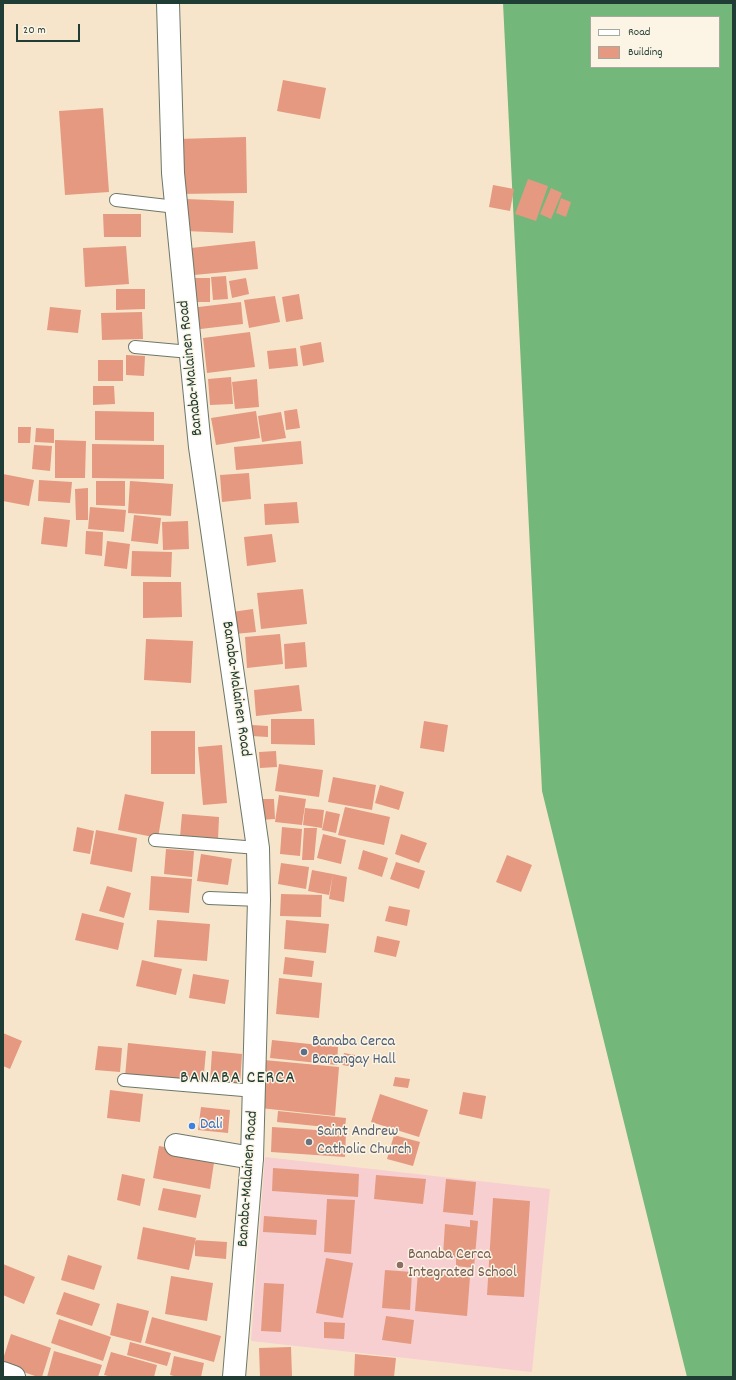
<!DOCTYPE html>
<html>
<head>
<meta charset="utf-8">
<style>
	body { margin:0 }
	#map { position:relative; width:736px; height:1380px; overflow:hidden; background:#f7e5cb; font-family:Dekko,sans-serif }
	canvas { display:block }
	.frame { position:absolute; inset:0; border:4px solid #1f3d34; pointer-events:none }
	.legend { position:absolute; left:590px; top:16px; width:130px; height:52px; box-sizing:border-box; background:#fcf5e5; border:1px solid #a4ab9e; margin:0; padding:5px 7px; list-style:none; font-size:12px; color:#1f3d34 }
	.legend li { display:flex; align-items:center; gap:8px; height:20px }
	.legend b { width:20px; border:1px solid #a4ab9e }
	.scale { position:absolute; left:16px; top:24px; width:64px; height:18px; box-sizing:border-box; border:2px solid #1f3d34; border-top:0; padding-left:5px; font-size:12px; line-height:14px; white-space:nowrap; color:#1f3d34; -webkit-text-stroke:3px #fcf5e5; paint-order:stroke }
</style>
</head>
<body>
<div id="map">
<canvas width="736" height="1380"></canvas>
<div class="frame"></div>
<ul class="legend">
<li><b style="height:5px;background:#fff"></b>Road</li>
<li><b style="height:11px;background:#e49980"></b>Building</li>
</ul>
<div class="scale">20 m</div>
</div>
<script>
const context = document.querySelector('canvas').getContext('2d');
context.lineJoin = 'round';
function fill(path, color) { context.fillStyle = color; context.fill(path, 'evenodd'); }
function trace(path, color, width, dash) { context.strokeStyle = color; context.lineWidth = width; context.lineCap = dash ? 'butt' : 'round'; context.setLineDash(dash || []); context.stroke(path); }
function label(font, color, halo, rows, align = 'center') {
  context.font = font + ' Dekko,sans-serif'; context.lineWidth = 3; context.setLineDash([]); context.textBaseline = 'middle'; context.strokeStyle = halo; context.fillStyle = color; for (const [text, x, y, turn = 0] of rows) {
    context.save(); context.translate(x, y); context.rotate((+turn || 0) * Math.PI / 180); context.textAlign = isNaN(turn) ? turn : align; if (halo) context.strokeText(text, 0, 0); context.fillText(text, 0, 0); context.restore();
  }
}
fill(new Path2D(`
	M265 1157 550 1189 532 1372 251 1341Z`), '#f7cfd0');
fill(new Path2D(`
	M503 3H733V1377H687L542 791ZM591 17H719V67H591Z`), '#74b77a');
fill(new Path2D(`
	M283 80 326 88 320 119 277 111Z
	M103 108 109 192 65 195 59 111Z
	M246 137 247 193 178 194 177 139Z
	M528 179 548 186 536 221 515 214Z
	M493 185 514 189 510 211 489 207Z
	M551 188 562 193 551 219 540 214Z
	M561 198 571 202 566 217 556 213Z
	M186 199 234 201 233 233 185 231Z
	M103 214H141V237H104Z
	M255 241 258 269 194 275 191 248Z
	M126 246 129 284 85 287 83 248Z
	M226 276 228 299 213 300 211 277Z
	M185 278H210V302H185Z
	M246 278 249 294 232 298 229 281Z
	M116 289H145V309L116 310Z
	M299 294 303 319 286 322 282 297Z
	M275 296 280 322 249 328 244 300Z
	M241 302 243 324 192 330 190 308Z
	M50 307 81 310 78 333 47 330Z
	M142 312 143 339 102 340 101 313Z
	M250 332 255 367 207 373 203 338Z
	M321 342 324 362 303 366 300 346Z
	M296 348 298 366 269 369 267 351Z
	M126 355 145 356 144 376 126 375Z
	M98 360H123V381H98Z
	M231 377 233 404 210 405 208 379Z
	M257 379 259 407 235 409 232 382Z
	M93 386H114L115 404 93 405Z
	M297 409 300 428 286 430 284 411Z
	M95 411 154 412V441L95 440Z
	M256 411 260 438 216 445 211 418Z
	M281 412 286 438 262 442 258 416Z
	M18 427H31L30 443H18Z
	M36 428 54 429V443L35 442Z
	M55 440 86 441 85 478H55Z
	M301 441 303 464 236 470 234 447Z
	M92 444 164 445V479L92 478Z
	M34 445 52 446 50 471 32 469Z
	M249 473 251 499 222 502 220 475Z
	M3 474 34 480 29 506 3 501Z
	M39 480 72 482 70 503 38 501Z
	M96 481H125V506L96 505Z
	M130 481 173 484 171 516 128 513Z
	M88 488V520H76L75 489Z
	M297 502 299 523 265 525 264 504Z
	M90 507 126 510 124 532 88 529Z
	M134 515 161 518 158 544 131 541Z
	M44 517 70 520 67 547 41 544Z
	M188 521 189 549 163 550 162 522Z
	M86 531 103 532 102 556 85 554Z
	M272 534 276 562 247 566 244 537Z
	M107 541 130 544 127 569 104 566Z
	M132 551 172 552 171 577 131 576Z
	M143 582H181L182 617 143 618Z
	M303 589 307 624 261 629 257 593Z
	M253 609 256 632 234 634 232 612Z
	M280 634 283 664 247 668 245 637Z
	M146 639 193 641 191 683 144 680Z
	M305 642 307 667 285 669 284 644Z
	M299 685 302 711 256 716 254 690Z
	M271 719H314L315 745 271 744Z
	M424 721 448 725 444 752 420 748Z
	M252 725 268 726V737L251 736Z
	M151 731H195V774H151Z
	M222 745 227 803 203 805 198 747Z
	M276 751 277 767 260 768 259 752Z
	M279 764 323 770 319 797 275 791Z
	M333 777 376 785 372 810 328 802Z
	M380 785 404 792 399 810 375 803Z
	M125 794 164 802 158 838 118 830Z
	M279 795 306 799 302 825 275 822Z
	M259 799H274L275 819 260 820Z
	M345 807 390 817 384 845 338 835Z
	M305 808 324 810 322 828 303 825Z
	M326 811 340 814 336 833 322 830Z
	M182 814 219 817 218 840 180 837Z
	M77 827 94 831 90 854 73 851Z
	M282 827 302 829 300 856 280 854Z
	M304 828H317L314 860H302Z
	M96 830 137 838 132 872 90 864Z
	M323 834 346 840 341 864 317 858Z
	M401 834 427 843 419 863 395 854Z
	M166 849 194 851 192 877 164 874Z
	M363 850 388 858 382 877 358 869Z
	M201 854 232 859 228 885 197 881Z
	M507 855 532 865 521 892 496 882Z
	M396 862 425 871 419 889 390 879Z
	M281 863 309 867 306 889 278 884Z
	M312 870 333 874 329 895 308 891Z
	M333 874 347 877 344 902 329 899Z
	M151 876 192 879 189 913 149 910Z
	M107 886 131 893 124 918 99 911Z
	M281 894 322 895 321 917 280 916Z
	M389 906 410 910 407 926 385 921Z
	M82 913 124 923 118 950 75 940Z
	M157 920 210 924 207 961 154 957Z
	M286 920 329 924 326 953 284 949Z
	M377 936 400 941 396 957 374 952Z
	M285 957 314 961 312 977 283 974Z
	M142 960 182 969 176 995 136 986Z
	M193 974 229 980 225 1004 189 998Z
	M279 978 322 983 319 1018 276 1014Z
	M3 1033 22 1041 10 1069 3 1066Z
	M272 1040 338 1047 337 1065 270 1058Z
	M128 1043 206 1051 203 1084 125 1077Z
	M98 1046 122 1048 120 1072 95 1070Z
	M212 1051 242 1054 240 1085 210 1082Z
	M344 1053 355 1055 353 1067 342 1065Z
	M264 1060 339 1067 335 1116 260 1108Z
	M395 1077 410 1079 408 1088 393 1086Z
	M110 1090 143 1094 140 1122 107 1118Z
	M463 1092 486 1096 482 1119 459 1114Z
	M380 1094 428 1110 419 1137 371 1122Z
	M201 1107 230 1110 228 1133 198 1130Z
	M278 1111 346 1118 345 1129 277 1122Z
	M272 1127 346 1132 345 1157 271 1152Z
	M394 1135 420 1142 413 1166 387 1159Z
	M159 1146 215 1156 210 1189 153 1178Z
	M273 1168 359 1174 358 1197 272 1191Z
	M122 1174 145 1179 140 1206 117 1200Z
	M376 1175 426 1179 423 1204 374 1199Z
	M446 1179 476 1182 473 1215 443 1212Z
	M163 1188 201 1195 196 1218 158 1210Z
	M493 1198 530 1201 524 1297 487 1295Z
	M327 1199 355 1200 351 1254 324 1252Z
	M264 1216 317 1220 316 1235 263 1232Z
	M470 1220 478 1221 474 1268 456 1266V1257L443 1255 445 1224 470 1227Z
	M143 1227 196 1238 189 1270 137 1259Z
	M195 1240 227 1242 226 1259 195 1256Z
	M68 1255 102 1266 94 1290 61 1280Z
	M326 1258 353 1263 343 1318 316 1313Z
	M3 1264 35 1277 24 1304 3 1295Z
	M385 1270 412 1272 410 1310 382 1308Z
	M418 1272 470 1277 467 1316 415 1311Z
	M171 1276 213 1283 207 1321 165 1314Z
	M264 1283 284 1284 281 1332 261 1331Z
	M64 1292 100 1304 92 1326 56 1314Z
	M117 1303 149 1311 141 1343 110 1335Z
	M386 1316 414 1320 411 1344 382 1340Z
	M152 1317 221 1336 214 1362 145 1343Z
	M59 1319 111 1337 103 1361 51 1343Z
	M324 1322 345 1323 344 1339 324 1338Z
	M11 1334 51 1348 42 1377H38L3 1365V1359Z
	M130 1342 171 1353 167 1366 127 1355Z
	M291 1347 292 1376 260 1377 259 1348Z
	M54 1351 102 1365 98 1377H47Z
	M111 1352 157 1365 154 1377H112L104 1375Z
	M355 1354 396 1358 394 1377H354Z
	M174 1356 204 1363 201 1377H178L170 1375Z`), '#e49980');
const lane = new Path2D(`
	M116 200 176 207
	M135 347 190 352
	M155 840 258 848
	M209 898 259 900
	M124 1080 255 1091`);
const street = new Path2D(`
	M176 1145 252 1158
	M3 1373 14 1377`);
const secondary = new Path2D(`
	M168 3 173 173 200 447 258 848 259 900 252 1158 234 1377`);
trace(lane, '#6b7869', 14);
trace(street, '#6b7869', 24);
trace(secondary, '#6b7869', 24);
trace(lane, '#fff', 12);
trace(street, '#fff', 22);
trace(secondary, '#fff', 22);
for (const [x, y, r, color] of [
	[304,1052,4,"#5c6f8a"],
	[192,1126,4,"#3f7fe0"],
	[309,1142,4,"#6b7280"],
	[400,1265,4,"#8d6e63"]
]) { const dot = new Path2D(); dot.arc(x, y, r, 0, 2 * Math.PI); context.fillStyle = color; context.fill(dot); trace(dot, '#fcf5e5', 1.5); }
label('16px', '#1f3d34', '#fcf5e5', [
	["Banaba-Malainen Road",192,368,-96],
	["Banaba-Malainen Road",235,689,82],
	["Banaba-Malainen Road",249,1179,-86]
]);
label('16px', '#4e5e75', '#fcf5e5', [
	["Banaba Cerca",312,1043],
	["Barangay Hall",312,1061]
], 'left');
label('16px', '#366cbe', '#fcf5e5', [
	["Dali",200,1126]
], 'left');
label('16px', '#5b616d', '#fcf5e5', [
	["Saint Andrew",317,1133],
	["Catholic Church",317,1151]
], 'left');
label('16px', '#785e54', '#fcf5e5', [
	["Banaba Cerca",408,1256],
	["Integrated School",408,1274]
], 'left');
context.letterSpacing = '1px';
label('18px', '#1f3d34', '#fcf5e5', [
	["BANABA CERCA",238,1080]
]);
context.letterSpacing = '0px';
</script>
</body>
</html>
